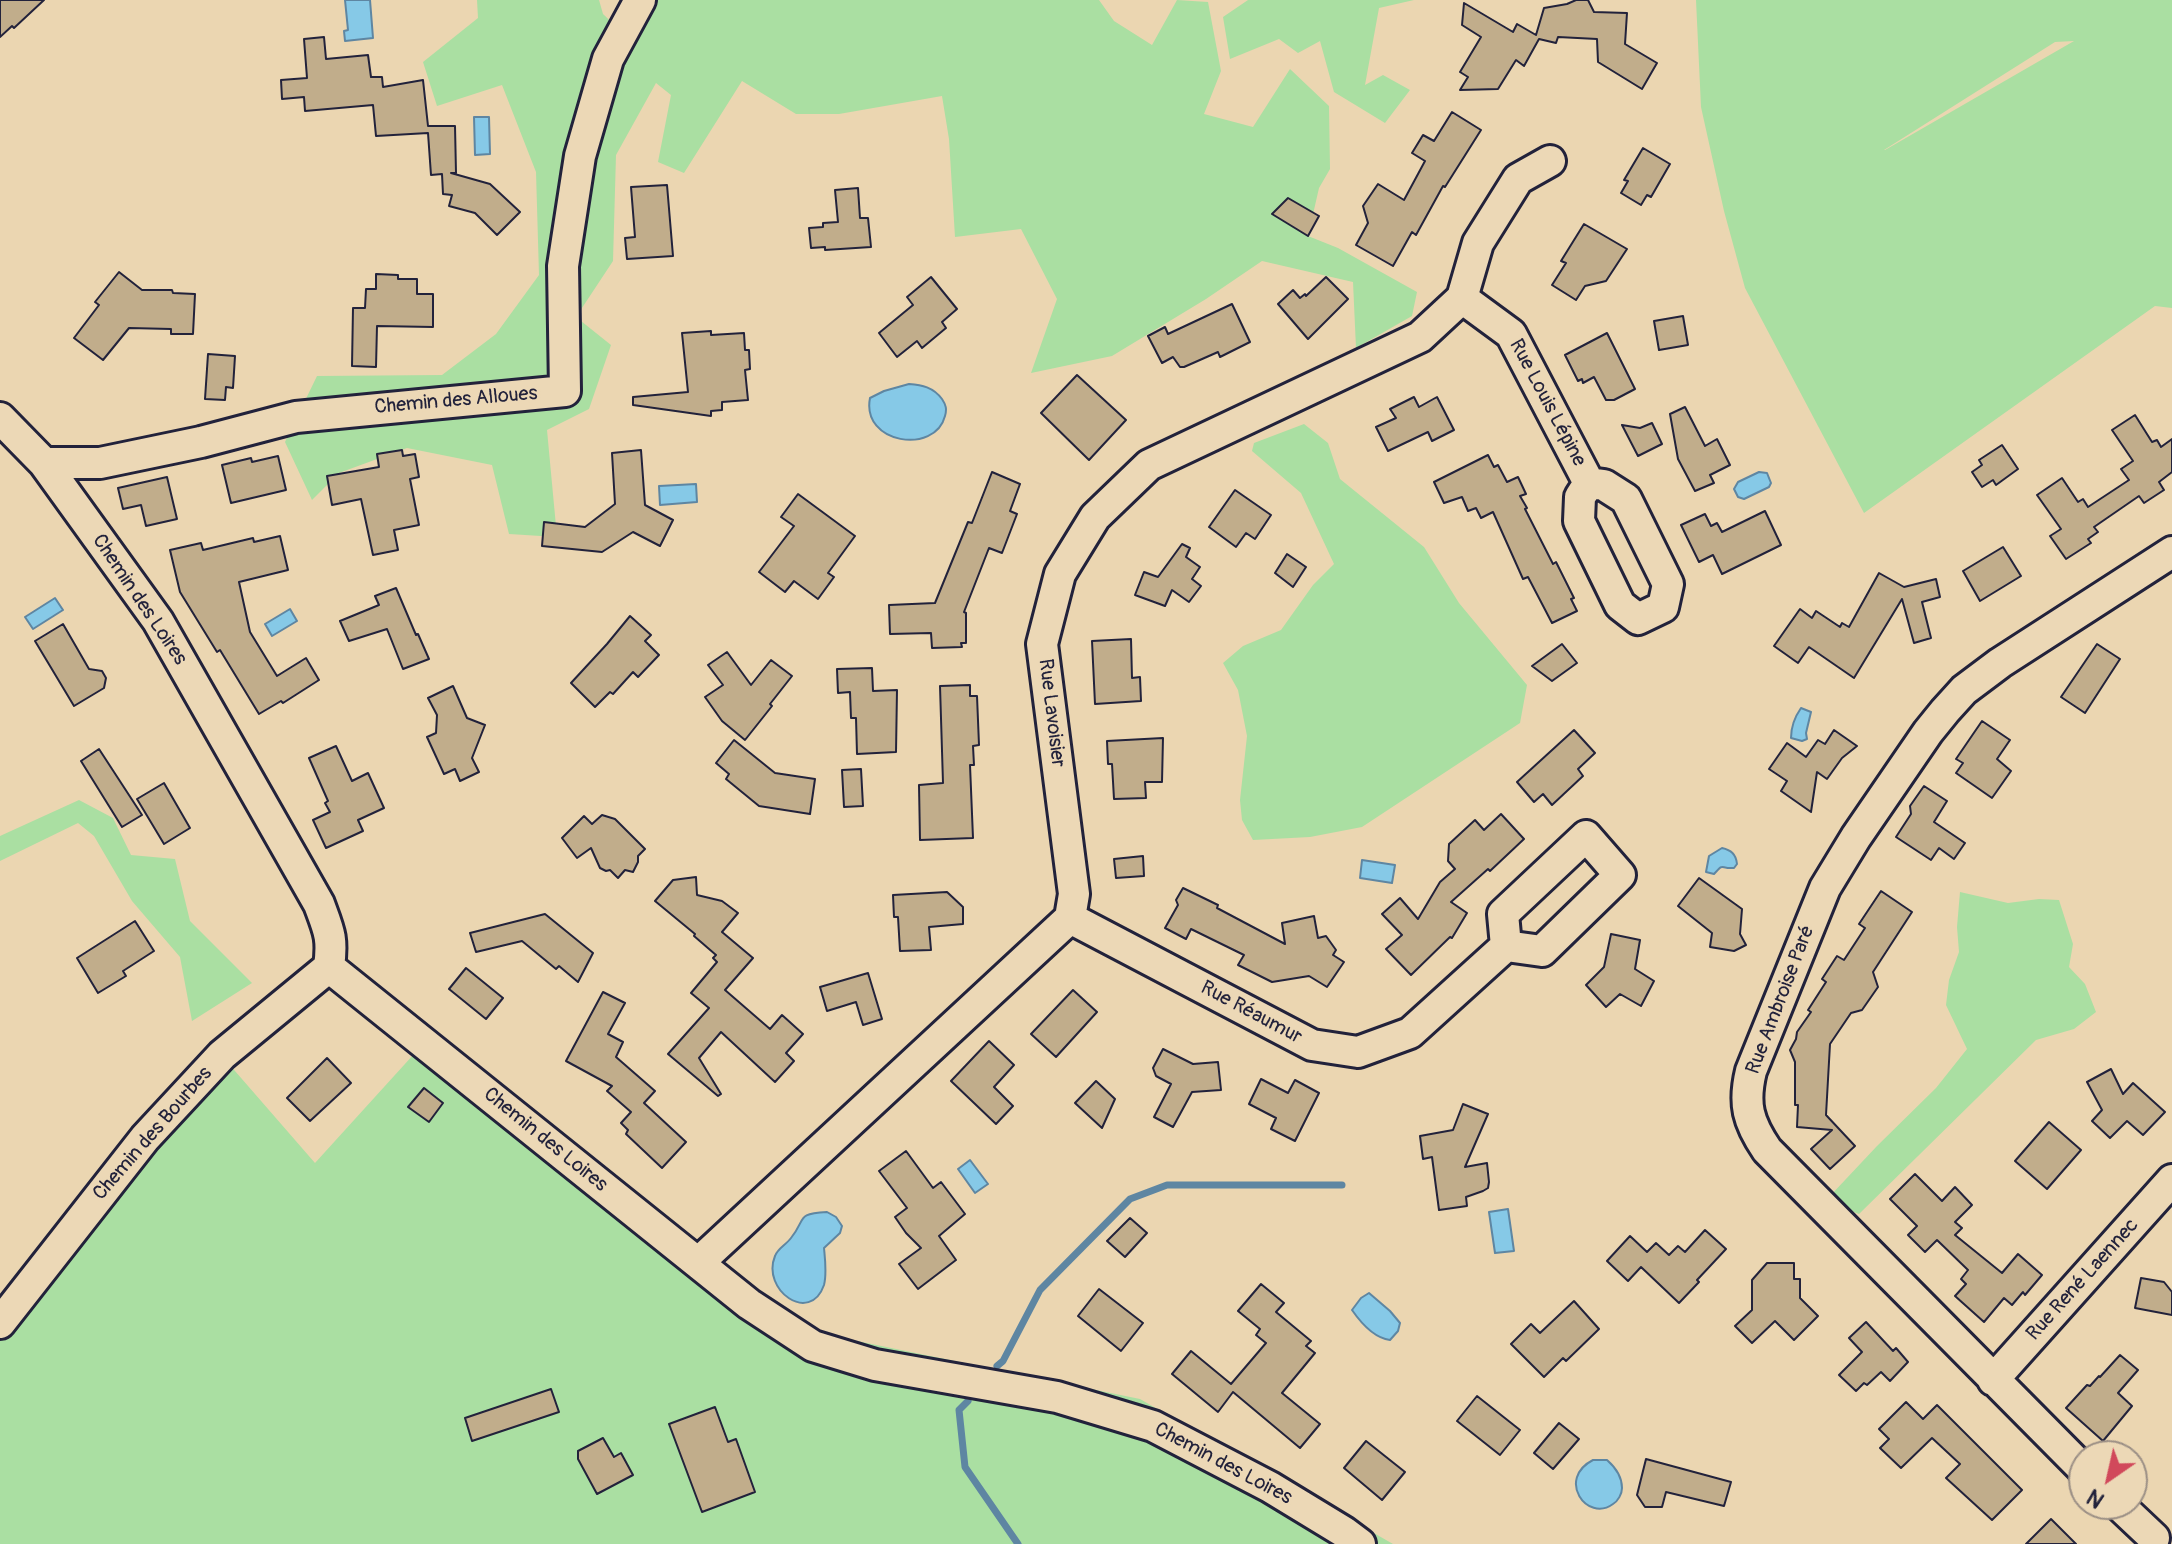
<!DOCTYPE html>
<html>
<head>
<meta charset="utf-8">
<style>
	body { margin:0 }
	#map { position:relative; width:2172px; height:1544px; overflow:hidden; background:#ebd6b1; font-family:Pangolin,sans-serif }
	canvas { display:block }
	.north { position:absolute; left:2068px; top:1440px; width:80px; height:80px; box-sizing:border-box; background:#ecd8b6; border:2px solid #9b8f85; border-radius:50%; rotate:214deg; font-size:22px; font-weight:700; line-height:32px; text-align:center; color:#22223b }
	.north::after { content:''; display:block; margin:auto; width:28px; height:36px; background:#d1495b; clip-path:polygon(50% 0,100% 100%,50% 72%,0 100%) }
</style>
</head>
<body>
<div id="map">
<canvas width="2172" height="1544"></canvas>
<div class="north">N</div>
</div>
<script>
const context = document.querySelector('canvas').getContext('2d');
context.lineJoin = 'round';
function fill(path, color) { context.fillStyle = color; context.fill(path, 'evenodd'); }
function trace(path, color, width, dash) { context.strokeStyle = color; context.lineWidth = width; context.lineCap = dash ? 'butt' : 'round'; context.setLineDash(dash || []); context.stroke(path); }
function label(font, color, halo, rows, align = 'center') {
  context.font = font + ' Pangolin,sans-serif'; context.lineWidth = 7; context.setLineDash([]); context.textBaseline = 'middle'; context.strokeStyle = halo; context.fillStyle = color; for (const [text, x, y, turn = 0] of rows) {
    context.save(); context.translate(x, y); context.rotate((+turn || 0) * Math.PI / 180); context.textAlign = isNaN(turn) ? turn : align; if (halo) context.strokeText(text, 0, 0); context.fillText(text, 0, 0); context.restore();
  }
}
fill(new Path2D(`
	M477 0H599L603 14 629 39 651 0H1099L1114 21 1152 45 1177 0 1208 2 1221 71 1204 114 1253 127 1290 69 1329 106 1330 169 1319 188 1308 236 1338 248 1417 292 1412 316 1356 348 1353 282 1262 261 1206 299 1112 356 1031 373 1057 299 1021 229 955 237 949 139 942 96 839 114H796L742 81 684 173 658 162 671 95 656 83 616 155 613 261 576 317 611 345 589 409 547 430 557 537 509 534 492 465 407 448 339 473 312 500 285 442 317 376 442 375 496 334 539 275 536 172 502 85 437 106 423 62 478 18Z
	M1248 0H1414L1379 8 1365 85 1383 75 1410 90 1385 123 1334 92 1320 41 1298 53 1279 39 1230 59 1223 17Z
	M1696 0H2172V308L2155 306 1864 513 1745 288 1724 211 1701 107ZM2074 41 1885 150H1884L2055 42Z
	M1304 424 1328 443 1340 479 1424 547 1459 603 1527 685 1520 723 1362 827 1310 837 1253 840 1242 820 1240 800 1247 736 1238 690 1223 663 1243 646 1281 630 1313 585 1334 564 1301 493 1252 451 1254 443Z
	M79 800 113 818 131 855 175 859 190 921 252 983 192 1021 180 957 132 901 94 836 78 823 0 861V836Z
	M1960 892 2008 903 2039 899 2059 900 2073 944 2069 967 2085 984 2096 1012 2074 1029 2036 1040 1859 1214 1846 1209 1830 1196 1877 1146 1936 1088 1967 1049 1946 1005 1949 980 1959 952 1957 927Z
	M424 1043 733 1277 818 1333 1140 1399 1393 1544H0V1309L215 1048 315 1163Z`), '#aadfa2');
const water = new Path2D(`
	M345 0H370L373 38 345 41 344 31 348 30Z
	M489 117 490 154 475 155 474 117Z
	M909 384C922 385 933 387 942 399 946 405 947 409 945 416 935 455 861 444 870 398L884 391Z
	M1759 472 1767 473 1771 483 1769 487 1744 499 1738 497 1734 489 1738 482Z
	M696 484 697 502 660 505 659 486Z
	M55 598 63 610 33 629 25 617Z
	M290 609 297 621 272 636 265 624Z
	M1801 708 1811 712 1806 733 1807 739 1802 741 1791 738C1791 727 1794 718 1801 708Z
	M1722 848C1731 850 1736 854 1737 864L1734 868C1719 869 1725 862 1714 874L1706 872 1709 856Z
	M1362 860 1395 865 1392 883 1360 878Z
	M970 1160 988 1184 975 1193 958 1169Z
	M1508 1209 1514 1251 1495 1253 1489 1212Z
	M827 1212 836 1217 842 1226 840 1233 824 1248C825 1259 827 1273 824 1285 810 1325 761 1290 775 1256 778 1248 786 1245 791 1238 807 1218 795 1214 827 1212Z
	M1369 1293 1390 1311 1400 1323 1398 1331 1390 1340C1374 1338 1361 1323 1352 1310L1361 1298Z
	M1593 1460H1607C1615 1467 1622 1476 1622 1488 1622 1494 1618 1501 1613 1504 1587 1523 1556 1479 1593 1460Z`);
fill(water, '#86c9e7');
trace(water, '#5e86a2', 2);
trace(new Path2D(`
	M997 1366 1003 1361 1040 1290 1130 1199 1167 1185H1342
	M968 1401 959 1410 965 1467 1018 1544`), '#5e86a2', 7);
const building = new Path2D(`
	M0 0H44L14 28 12 26 0 37Z
	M1576 0H1588L1594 12 1627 13 1625 44 1657 63 1642 89 1598 62 1597 39 1558 37 1556 43 1539 39 1524 66 1516 60 1498 89 1460 90 1468 77 1460 72 1481 37 1462 25 1464 3 1513 32 1517 24 1536 35 1544 8 1567 4Z
	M324 37 326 59 368 55 371 77H382L383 87 423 80 428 126H455L456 173H451L490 184 520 212 497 235 475 213 449 206 452 195 443 194 442 174 431 175 428 133 376 136 373 105 305 111 304 97 282 99 281 80 307 78 304 39Z
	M1452 112 1481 130 1445 187 1443 186 1416 235 1412 232 1393 266 1356 245 1368 223 1363 206 1378 184 1404 200 1425 161 1412 153 1423 135 1434 141Z
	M1643 148 1670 164 1651 197 1647 195 1641 205 1621 193 1628 181 1624 180Z
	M667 185 673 256 627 259 625 238 635 237 631 187Z
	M858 188 860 218H868L871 247 825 250V247L811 248 809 228 823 227V223L838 222 835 190Z
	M1288 198 1319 216 1308 236 1272 214Z
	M1584 224 1627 249 1606 281 1585 286 1576 300 1552 285 1566 263 1561 261Z
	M119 272 142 290H172L173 293 195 294 193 334H171V329L129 328 103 360 74 338 99 305 95 302Z
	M376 274 398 275V279H417V294H433V327L377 326 376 367 352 366 353 308H365L366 289H376Z
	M931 277 957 309 942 322 946 328 922 348 917 341 897 357 879 333 913 305 907 297Z
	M1326 277 1348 299 1308 339 1278 304 1293 290 1300 298 1305 294 1306 296Z
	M1232 304 1250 342 1220 357 1218 352 1184 367H1180L1173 357 1162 363 1148 336 1165 327 1168 334Z
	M1683 316 1688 345 1659 350 1654 321Z
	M711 331V335L744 333 745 350H749L750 369 745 370 748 400 722 402V410L711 411V416L633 405V397L688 392 682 333Z
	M1607 333 1635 389 1614 400H1606L1594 377 1583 383 1582 379 1578 381 1565 355Z
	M208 354 235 356 233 388 226 387 225 400 205 399Z
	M1077 375 1126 420 1089 460 1041 413Z
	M1414 397 1419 407 1437 397 1454 430 1432 441 1428 432 1388 451 1376 427 1396 418 1390 409Z
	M1685 407 1705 446 1717 439 1730 465 1710 475 1714 483 1695 491 1678 459 1670 414Z
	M2135 415 2152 442 2157 440 2161 447 2172 439V472L2159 482 2164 490 2144 503 2139 496 2094 527 2098 532 2088 539 2091 543 2066 559 2050 536 2061 529 2037 495 2062 478 2078 502 2083 499 2088 507 2129 480 2121 469 2133 461 2112 430Z
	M1652 423 1662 444 1638 456 1622 425 1640 428Z
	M2002 445 2018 469 1996 485 1993 480 1982 487 1972 472 1982 465 1979 460Z
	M402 450 403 456 415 454 419 477 410 479 419 525 394 530 398 550 373 555 361 499 332 505 327 476 379 467 377 454Z
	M641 450 645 505 673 520 660 546 633 532 602 552 542 546 544 522 585 527 615 504 612 453Z
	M1488 455 1494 467 1498 465 1507 482 1518 477 1526 494 1520 496 1527 508 1525 509 1553 564 1556 562 1574 598 1571 599 1577 611 1552 623 1528 577 1523 579 1493 512 1481 518 1476 508 1468 511 1462 497 1444 503 1434 482Z
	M278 456 286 490 231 503 222 465 251 458 252 462Z
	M992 472 1020 484 1010 511 1017 514 1002 553 989 548 964 612 966 613V643H961L962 647 932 648 931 633 890 634 889 605 935 603 968 522 972 523Z
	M167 477 177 519 146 526 141 505 123 509 118 488Z
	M1235 490 1271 515 1255 539 1246 533 1236 547 1209 527Z
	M798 494 855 536 828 573 834 577 818 599 794 581 785 592 759 572 794 526 781 517Z
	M1765 511 1781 545 1722 574 1713 555 1699 562 1681 525 1705 514 1711 526 1717 523 1722 532Z
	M280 536 288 570 239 582 250 632 277 676 306 658 319 680 283 703 281 701 259 714 220 650 217 652 180 592 170 550 201 543 203 550 253 538 254 542Z
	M1182 544 1190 548 1186 557 1200 567 1192 579 1201 586 1189 602 1172 590 1165 606 1135 595 1144 572 1158 577Z
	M2003 547 2021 576 1980 601 1963 571Z
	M1287 554 1306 567 1293 587 1275 573Z
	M1879 573 1904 587 1936 579 1940 597 1922 602 1931 638 1914 643 1902 599 1854 678 1809 647 1798 663 1774 646 1800 609 1812 618 1816 611 1840 627 1842 623 1849 627Z
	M396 588 416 635 418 634 429 659 403 669 387 629 349 641 340 621 379 605 375 596Z
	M630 616 651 635 645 641 659 655 638 677 633 672 613 694 610 692 595 707 571 683 607 644Z
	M63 624 89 669 102 671 106 678 104 688 74 706 35 641Z
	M1131 639 1132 678 1140 677 1141 701 1095 704 1092 641Z
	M1562 644 1577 663 1552 681 1532 666Z
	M2097 644 2120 659 2085 713 2061 697Z
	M727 652 751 685 771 660 792 676 770 704 772 706 745 740 722 721 705 697 723 685 708 665Z
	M872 668 873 691 897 690 896 752 857 754 856 718H851L850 692 838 693 837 669Z
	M970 685V696H977L979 745 973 746 974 765H970L973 838 920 840 919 785 943 783 940 686Z
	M453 686 467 718 485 725 472 758 479 772 460 781 455 769 444 774 427 737 436 733 437 715 428 698Z
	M1982 721 2010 740 1997 759 2011 771 1992 798 1956 773 1963 763 1956 759Z
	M1574 730 1595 753 1578 769 1583 776 1552 805 1543 794 1534 802 1517 782Z
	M1834 730 1857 746 1842 758 1827 779 1817 772 1811 812 1781 791 1787 781 1769 769 1787 743 1806 757 1818 740 1825 744Z
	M1163 738 1162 782H1145L1146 798 1114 799 1112 764H1108L1107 741Z
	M734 740 775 773 815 779 810 814 759 806 726 779 729 774 716 763Z
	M336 746 352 781 368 773 384 808 358 820 363 831 326 848 313 820 330 812 325 803 328 801 309 758Z
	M99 749 142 815 122 827 81 761Z
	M861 769 863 806 844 807 842 770Z
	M164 783 190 828 164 844 137 799Z
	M1924 786 1947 801 1934 822 1965 843 1954 859 1939 848 1931 860 1896 837 1911 814 1910 806Z
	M1501 814 1524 839 1490 871 1488 869 1451 902 1467 913 1452 938 1450 937 1411 975 1386 949 1402 935 1382 914 1400 898 1418 919 1440 882 1455 869 1448 861 1449 844 1475 820 1484 830Z
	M602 815 615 819 645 849 638 856V862L633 872 625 870 618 878 610 870 606 871 600 868 591 848 577 858 562 838 584 816 592 824Z
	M1143 856 1144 876 1116 878 1114 859Z
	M696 877 697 895 722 901 738 913 722 932 753 958 725 990 770 1029 782 1015 803 1034 786 1053 794 1061 775 1082 721 1032 699 1058 721 1094 718 1096 668 1054 709 1008 691 993 717 962 713 958 716 955 694 936 695 934 655 901 673 880Z
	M1699 878 1742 909 1740 934 1746 945 1734 951 1710 947 1712 933 1678 906Z
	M1183 888 1218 905 1217 908 1285 944 1282 923 1314 916 1318 938 1326 936 1336 950 1333 955 1344 962 1327 987 1309 976 1272 982 1238 965 1244 955 1191 929 1186 939 1165 928 1178 905 1176 900Z
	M1881 891 1912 912 1873 972 1878 987 1862 1010 1851 1013 1830 1044 1826 1115 1855 1146 1830 1169 1811 1149 1832 1130 1797 1127 1798 1105H1795V1062L1790 1050 1796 1039 1797 1032 1811 1012 1808 1010 1826 982 1822 979 1837 956 1844 960 1865 928 1859 924Z
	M947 892 963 907V924L929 927 931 950 900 951 898 917H894L893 895Z
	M545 914 593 953 578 982 559 966 556 969 522 941 476 952 470 933Z
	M135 921 154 951 123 971 126 976 98 993 77 958Z
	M1611 934 1640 940 1635 969 1654 981 1641 1006 1620 994 1606 1007 1586 985 1604 967Z
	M466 968 503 998 486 1019 449 989Z
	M868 973 882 1019 863 1025 856 1002 827 1011 820 987Z
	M1073 990 1097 1012 1056 1057 1031 1034Z
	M603 992 625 1003 608 1034 623 1042 616 1057 655 1091 644 1103 686 1142 662 1168 626 1134 628 1130 621 1123 631 1112 607 1091 612 1086 566 1061Z
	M989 1041 1014 1065 994 1087 1013 1106 996 1124 951 1081Z
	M1163 1049 1193 1064 1218 1062 1221 1090 1192 1092 1173 1127 1154 1117 1171 1084 1156 1076 1153 1068Z
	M327 1058 351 1083 310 1121 287 1098Z
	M2111 1069 2123 1094 2133 1083 2165 1112 2143 1135 2127 1121 2110 1138 2092 1121 2102 1110 2087 1082Z
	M1261 1079 1288 1093 1295 1080 1319 1093 1295 1141 1271 1129 1276 1118 1249 1104Z
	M1096 1081 1115 1099 1102 1128 1075 1103Z
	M424 1088 443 1103 429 1122 408 1107Z
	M1463 1104 1488 1114 1465 1167 1487 1163 1489 1182 1488 1188 1483 1191 1466 1197 1467 1206 1439 1210 1432 1157 1423 1159 1420 1136 1453 1130Z
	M2049 1122 2081 1150 2047 1189 2015 1161Z
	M906 1151 933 1188 941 1182 965 1214 939 1236 956 1260 918 1289 899 1264 921 1248 906 1233 895 1217 907 1208 879 1171Z
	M1915 1174 1942 1201 1955 1187 1972 1205 1955 1222 1962 1228 1955 1235 2002 1273 2018 1254 2042 1275 2025 1295 2023 1292 2012 1305 2004 1298 1984 1322 1955 1296 1966 1284 1961 1279 1968 1270 1937 1240 1925 1252 1908 1235 1917 1226 1890 1199Z
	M1130 1218 1147 1233 1125 1257 1107 1241Z
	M1705 1230 1726 1249 1697 1280 1699 1282 1679 1303 1641 1267 1628 1281 1607 1261 1630 1236 1647 1252 1656 1243 1669 1255 1678 1246 1685 1252Z
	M1767 1263H1794V1279H1800V1298L1818 1316 1794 1340 1775 1321 1752 1343 1735 1326 1752 1310V1280Z
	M2141 1278 2164 1282 2172 1292V1315L2135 1308Z
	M1261 1284 1284 1303 1276 1312 1311 1341 1306 1346 1315 1353 1282 1393 1320 1424 1300 1448 1233 1392 1218 1412 1172 1374 1191 1351 1231 1384 1266 1343 1256 1335 1260 1329 1238 1311Z
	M1099 1289 1143 1323 1121 1351 1078 1316Z
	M1574 1301 1599 1329 1566 1361 1563 1358 1544 1377 1511 1344 1531 1324 1540 1333Z
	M1866 1322 1893 1351 1896 1348 1908 1362 1890 1381 1881 1372 1867 1385 1864 1383 1856 1391 1839 1375 1862 1352 1849 1338Z
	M2120 1355 2138 1370 2118 1393 2132 1406 2103 1441 2066 1408 2087 1385 2090 1386 2099 1376 2100 1377Z
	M551 1389 559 1412 472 1441 465 1418Z
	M1477 1396 1520 1430 1500 1455 1457 1421Z
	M1906 1402 1923 1419 1937 1405 2022 1490 1992 1520 1946 1478 1960 1464 1932 1438 1901 1468 1880 1448 1889 1439 1879 1429Z
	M715 1407 728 1442 736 1439 755 1492 702 1512 669 1424Z
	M1559 1423 1579 1439 1553 1469 1534 1453Z
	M603 1438 614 1457 621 1453 633 1475 597 1494 578 1459V1451Z
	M1366 1441 1405 1472 1382 1500 1344 1468Z
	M1646 1459 1731 1482 1724 1506 1666 1492 1662 1507H1645L1637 1495Z
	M2051 1519 2076 1544H2026Z`);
fill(building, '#c1ad8b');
trace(building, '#22223b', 2);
const minor = new Path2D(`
	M1462 298 1511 334 1589 483 1580 497 1579 521 1620 605 1638 619 1663 607 1668 584 1626 499 1604 485 1589 483
	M0 418 44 463 158 621 319 904C329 931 333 938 329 967L749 1304 813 1346 875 1365 1057 1397 1153 1426 1270 1487 1344 1532 1360 1544
	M44 463H100L201 442 296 417 565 391 563 266 580 156 608 59 640 0
	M1070 918 1312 1045 1358 1052 1410 1033 1506 946 1542 951 1620 875 1586 836 1503 914 1506 946
	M698 1263 1070 918 1074 894 1042 644 1060 574 1095 517 1149 465 1420 337 1462 298 1478 243 1518 179 1550 161
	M0 1323 145 1138 222 1055 329 967
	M1993 1380 2172 1180
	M2084 1470 1767 1150C1748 1122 1743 1104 1751 1071L1825 888 1856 837 1928 732 1945 711 1964 690 2000 663 2172 552
	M2118 1504 2154 1538`);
trace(minor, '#22223b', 36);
trace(minor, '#ecd8b6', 30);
label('20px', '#22223b', '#ecd8b6', [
	["Chemin des Alloues",456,401,-5],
	["Rue Louis Lépine",1547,403,62],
	["Chemin des Loires",139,600,56],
	["Rue Lavoisier",1051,713,83],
	["Rue Ambroise Paré",1781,1000,-69],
	["Rue Réaumur",1251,1013,28],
	["Chemin des Bourbes",153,1134,-49],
	["Chemin des Loires",545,1140,39],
	["Rue René Laennec",2083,1280,-48],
	["Chemin des Loires",1223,1464,28]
]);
</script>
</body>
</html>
